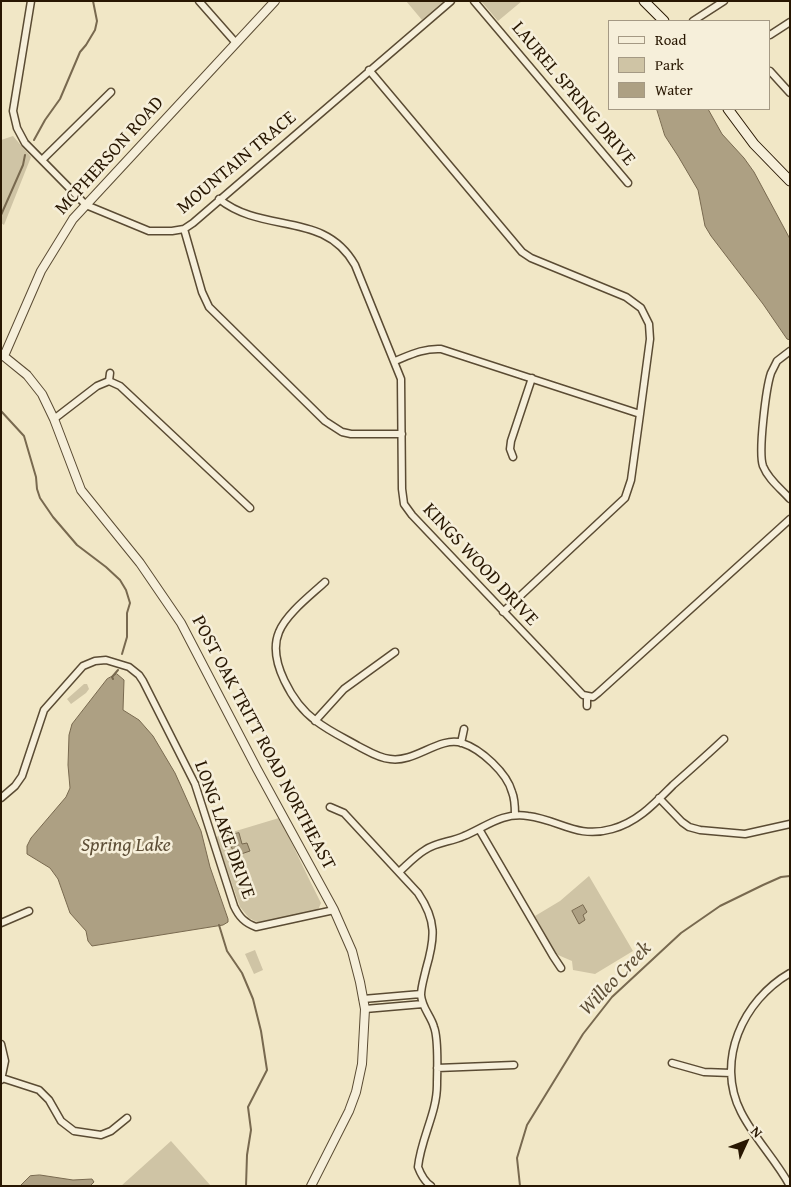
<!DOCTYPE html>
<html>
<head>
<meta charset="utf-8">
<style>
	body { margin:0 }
	#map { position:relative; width:791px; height:1187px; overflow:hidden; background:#f1e7c6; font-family:"Gentium Book Plus",serif }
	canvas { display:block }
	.frame { position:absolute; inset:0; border:2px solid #281702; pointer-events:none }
	.legend { position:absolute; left:608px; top:20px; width:162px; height:90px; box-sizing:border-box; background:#f6efda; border:1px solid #a49984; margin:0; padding:6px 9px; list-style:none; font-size:15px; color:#281702 }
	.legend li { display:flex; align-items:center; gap:10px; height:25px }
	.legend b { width:25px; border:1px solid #a49984 }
	.north { position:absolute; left:721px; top:1117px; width:50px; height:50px; -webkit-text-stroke:4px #f6efda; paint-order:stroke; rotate:47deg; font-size:14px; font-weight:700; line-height:20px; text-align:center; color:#281702 }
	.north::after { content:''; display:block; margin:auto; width:18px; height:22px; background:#281702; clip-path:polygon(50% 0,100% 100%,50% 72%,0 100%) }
</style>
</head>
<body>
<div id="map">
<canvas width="791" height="1187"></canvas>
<div class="frame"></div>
<ul class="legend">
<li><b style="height:6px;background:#f6efda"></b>Road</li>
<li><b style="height:14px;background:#cfc4a5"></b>Park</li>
<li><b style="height:14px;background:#ada083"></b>Water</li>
</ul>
<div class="north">N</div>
</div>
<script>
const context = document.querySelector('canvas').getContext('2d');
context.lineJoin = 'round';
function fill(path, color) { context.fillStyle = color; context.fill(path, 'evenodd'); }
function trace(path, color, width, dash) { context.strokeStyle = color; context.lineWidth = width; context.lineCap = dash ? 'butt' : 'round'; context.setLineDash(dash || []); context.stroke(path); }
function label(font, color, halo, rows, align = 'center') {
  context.font = font + ' "Gentium Book Plus",serif'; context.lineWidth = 5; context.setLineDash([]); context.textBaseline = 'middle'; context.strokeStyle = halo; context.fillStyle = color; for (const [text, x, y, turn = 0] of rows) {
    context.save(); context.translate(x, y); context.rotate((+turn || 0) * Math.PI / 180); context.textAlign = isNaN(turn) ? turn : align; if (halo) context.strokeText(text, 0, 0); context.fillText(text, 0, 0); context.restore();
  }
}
fill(new Path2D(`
	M406 1H444L422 20Z
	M481 1H522L498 21Z
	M13 136 31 157 4 225 1 223V140Z
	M84 684H87L89 689 86 693 71 704 67 699Z
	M279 818C294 846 306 874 321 903L318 910 259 923 249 918 240 907 216 837Z
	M589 876 633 951 595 974 573 970 572 961 558 955 555 952 535 916 560 901Z
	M255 950 263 970 254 974 245 954Z
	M171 1141 211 1186H121Z`), '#cfc4a5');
const water = new Path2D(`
	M657 109H708L722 134 744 158 754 172 790 239V340L787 339 763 304 711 236 705 226 698 190 678 156 665 136Z
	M117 674 124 680 123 710 139 720 153 736 175 773 201 831 210 867 228 919V922L223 925 92 946 88 941 86 931 70 913 58 879 50 868 27 854V846L31 838 66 797 70 788 68 765 69 735 72 724 107 679Z
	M239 833 242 844 247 843 250 851 235 856 227 836Z
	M583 905 587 912 583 915 585 920 579 924 572 911Z
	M40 1175 73 1180 92 1179 94 1182 90 1186H20L30 1176Z`);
fill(water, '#ada083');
trace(water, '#78694f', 1);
trace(new Path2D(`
	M34 140 45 120 60 99 80 52 86 45 95 30 97 21 93 1
	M1 215 23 165 25 155
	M1 411 24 436 36 477 37 489 40 498 53 517 77 545 106 567 120 580 126 590 130 603 127 613V637L122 654
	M113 679 112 677 118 670
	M219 925 227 951 242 973 253 999 261 1031 267 1070 248 1107 251 1130 247 1155 246 1186
	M520 1186 517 1158 527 1125 583 1034 612 997 681 933 720 906 763 885 781 877 790 876`), '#78694f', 2);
const minor = new Path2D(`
	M31 1 13 111 17 128 25 143 86 205 149 231H172L184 229 193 223 451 1
	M199 1 236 43
	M474 1 628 183
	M693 21 724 1
	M770 35 790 22
	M369 70 522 252 531 258 626 297 641 308 649 324 650 339 640 414 631 480 625 498 503 612
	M770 71 790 93
	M42 160 111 92
	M219 199C264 235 324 210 355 265L401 379 402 489 404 504 412 515 583 695 593 697 598 693 790 519
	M184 229 202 292 209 307 325 421 342 432 351 434H402
	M790 351 777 361 771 373C766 388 758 452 763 466 768 479 781 489 790 499
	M395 361C410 355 424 348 441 349L640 414
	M109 381 110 373
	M54 419 97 386 109 381 120 386 250 508
	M513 457 510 449 511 441 532 378
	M325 582C311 595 286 614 279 632 267 660 293 704 316 721 329 731 344 738 358 746 368 751 378 758 390 759 415 763 439 736 462 743 481 749 507 773 512 792 515 799 515 807 515 815
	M587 706V697
	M315 721 344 689 395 652
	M461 743 464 729
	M1 798 15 786 22 776 44 710 83 666 95 661 106 660 129 667 139 675 143 681 195 784 234 906C239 917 245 923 256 927L334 910
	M659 798 682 822 689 827 700 830 745 834 790 824
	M330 807 344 813 418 893C437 921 435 938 426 969 424 978 421 987 421 995 422 1008 431 1016 434 1027 439 1040 437 1070 437 1085 437 1113 421 1138 418 1167 421 1175 424 1181 431 1186
	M479 829 553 956 561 968
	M399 872C407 865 415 856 425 850 437 842 451 842 464 836 486 827 502 812 528 816 560 820 577 839 612 829 638 822 655 803 673 785 690 770 707 755 724 739
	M1 923 29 911
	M363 999 421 994
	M365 1009 423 1004
	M1 1044 5 1061 1 1080
	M672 1063 704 1072 731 1073
	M437 1068 514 1065
	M2 1078 39 1090 49 1100 61 1121 74 1131 101 1135 111 1131 127 1118
	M790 1186C776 1160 754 1138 741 1112 715 1061 743 1000 790 973`);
const tertiary = new Path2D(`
	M1 354 27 375 42 394 54 419 81 490 140 563 181 623 257 769 334 910 352 951 360 982 365 1009 362 1064 356 1092 349 1111 311 1186
	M4 356 41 271 73 219 275 1`);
const secondary = new Path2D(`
	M644 1 664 21
	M728 109 754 144 790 181`);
trace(minor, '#5a4b33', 9);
trace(tertiary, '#5a4b33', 10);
trace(secondary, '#281702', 11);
trace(minor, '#f6efda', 6);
trace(tertiary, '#f6efda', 8);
trace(secondary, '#f6efda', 9);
label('19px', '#281702', '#f6efda', [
	["LAUREL SPRING DRIVE",573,94,50],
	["MCPHERSON ROAD",110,156,-48],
	["MOUNTAIN TRACE",237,163,-40],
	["KINGS WOOD DRIVE",480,565,47],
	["POST OAK TRITT ROAD NORTHEAST",263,743,62],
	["LONG LAKE DRIVE",224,830,70]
]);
label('italic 20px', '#5d4e36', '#f6efda', [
	["Spring Lake",126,846],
	["Willeo Creek",616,979,-46]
]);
</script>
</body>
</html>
